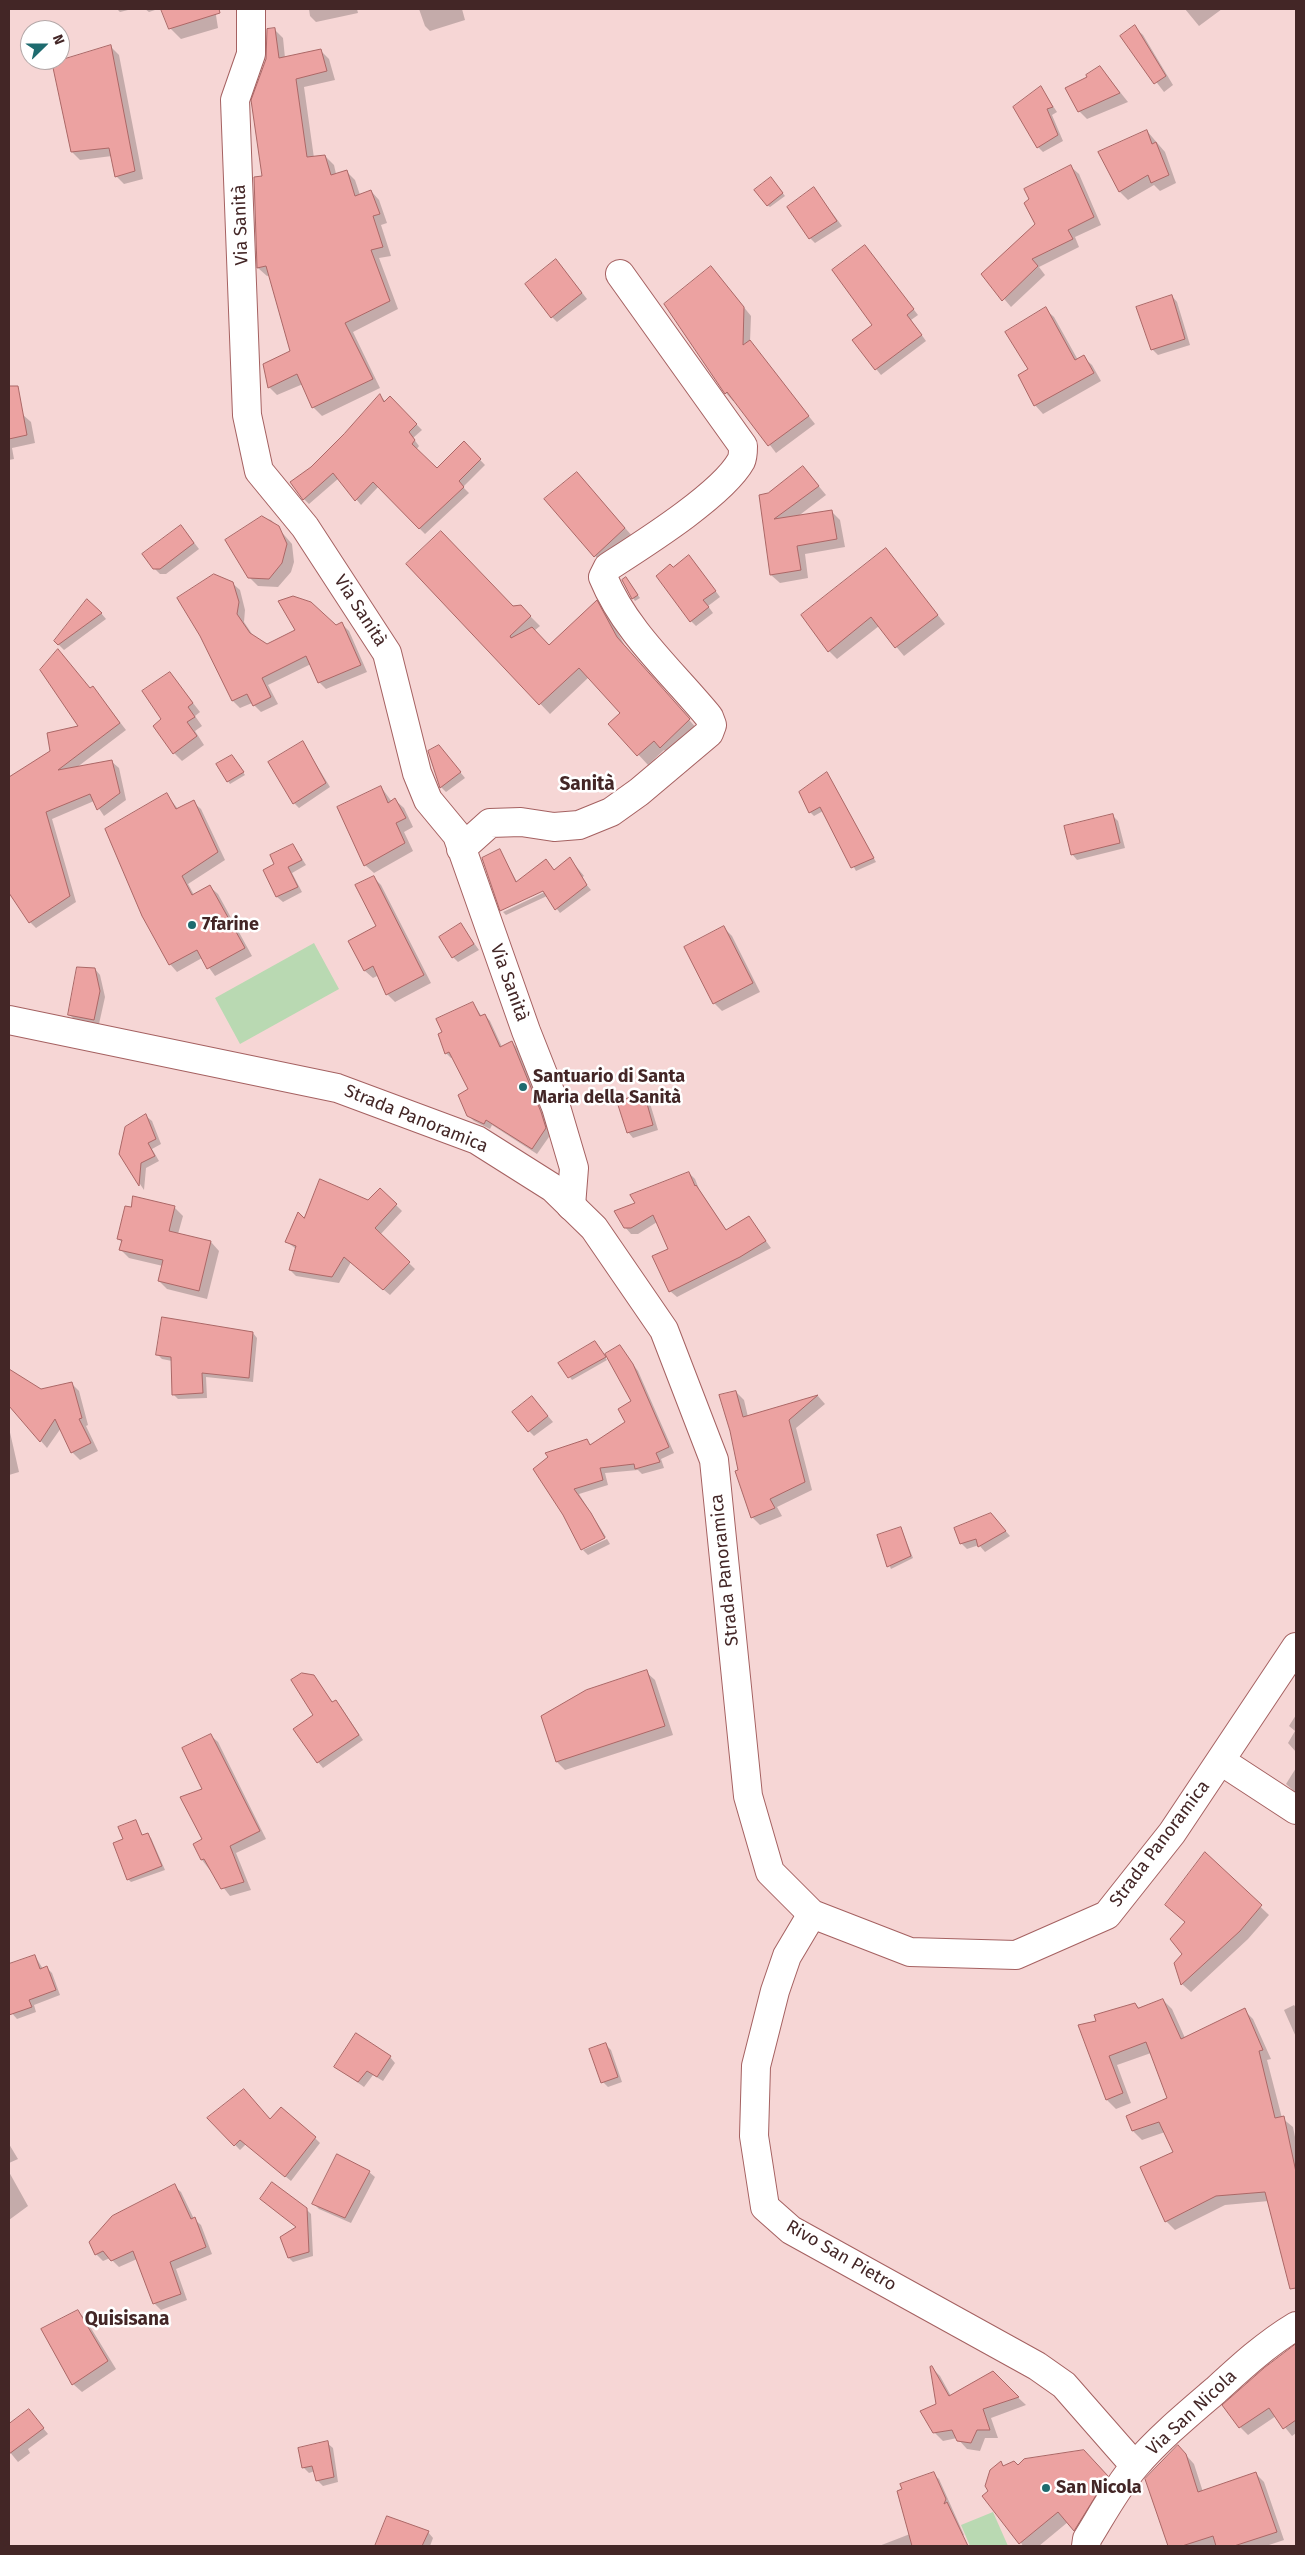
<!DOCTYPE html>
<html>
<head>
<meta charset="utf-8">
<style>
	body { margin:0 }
	#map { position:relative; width:1305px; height:2555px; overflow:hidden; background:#f6d6d5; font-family:"Fira Sans",sans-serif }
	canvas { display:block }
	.frame { position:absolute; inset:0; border:10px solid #432626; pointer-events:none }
	.north { position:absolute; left:20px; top:20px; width:50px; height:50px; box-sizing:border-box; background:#fff; border:1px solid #b4a8a8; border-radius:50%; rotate:68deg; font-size:14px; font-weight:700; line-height:20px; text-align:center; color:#432626 }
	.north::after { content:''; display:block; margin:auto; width:18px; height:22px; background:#1e6b6f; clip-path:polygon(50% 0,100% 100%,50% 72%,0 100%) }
</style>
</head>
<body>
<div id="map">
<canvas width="1305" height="2555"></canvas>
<div class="frame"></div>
<div class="north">N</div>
</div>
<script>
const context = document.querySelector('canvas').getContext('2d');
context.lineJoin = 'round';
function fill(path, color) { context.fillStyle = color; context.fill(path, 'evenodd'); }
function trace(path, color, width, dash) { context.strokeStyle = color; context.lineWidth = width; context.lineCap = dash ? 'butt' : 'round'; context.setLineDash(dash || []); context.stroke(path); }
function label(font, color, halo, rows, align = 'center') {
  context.font = font + ' "Fira Sans",sans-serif'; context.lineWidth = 5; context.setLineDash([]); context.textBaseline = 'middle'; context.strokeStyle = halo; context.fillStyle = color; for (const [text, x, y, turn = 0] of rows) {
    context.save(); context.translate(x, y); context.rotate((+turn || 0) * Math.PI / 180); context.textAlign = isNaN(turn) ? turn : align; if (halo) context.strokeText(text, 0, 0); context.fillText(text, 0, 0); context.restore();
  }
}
fill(new Path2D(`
	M314 943 339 989 240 1044 215 998Z
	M993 2512 1008 2546H970L961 2525Z`), '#b9d9b2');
fill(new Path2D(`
	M117 9H132L120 12Z
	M145 9H158L149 12Z
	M163 9H215L218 28 181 39 170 28Z
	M309 9H357L358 13 316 22 310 16Z
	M419 9H462L465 20 430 31 425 26Z
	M1185 9H1222L1199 26Z
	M1134 27 1143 35 1173 85 1164 92 1121 36Z
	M274 29 283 38 285 58 320 50 329 59 335 80 304 87 314 158 325 156 334 165 336 174 346 171 355 180 360 195 371 191 379 200 387 223 381 225 391 256 379 258 398 309 353 332 380 388 322 416 314 408 303 384 277 395 269 387 291 351 270 275 267 276 258 268 267 59Z
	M111 47 119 55 143 179 124 184 116 176 112 156 80 160 72 152Z
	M1100 67 1128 102 1087 119 1079 111 1089 77Z
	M1041 88 1057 112 1052 115 1063 141 1043 152 1038 147Z
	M1147 131 1165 152 1176 183 1160 191 1154 185 1128 200 1120 192 1100 152Z
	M1071 167 1079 174 1101 225 1075 237 1079 247 1039 267 1045 275 1011 307 983 274 1036 225Z
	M773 181 785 196 770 207 767 205Z
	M814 189 842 226 815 243 810 238Z
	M865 246 918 315 911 320 926 341 881 375 853 340 874 325Z
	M561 266 587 299 557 322 552 317Z
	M718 275 751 316 750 342 815 424 776 453 735 399 733 401 726 393 666 304Z
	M1172 296 1177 302 1190 345 1158 355 1152 349Z
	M1045 309 1054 317 1078 360 1083 357 1092 365 1101 381 1043 414 1035 405 1029 370Z
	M380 396 386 402 390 397 422 430 413 438 419 446 416 450 437 470 464 443 485 465 463 487 469 493 425 534 378 487 361 505 339 478 309 504 304 499 312 468 345 435Z
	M22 414 31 422 35 443 12 448 14 459 9 460V416Z
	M803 467 826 495 797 517 831 511 840 520 845 547 805 554 808 578 780 583 771 575 760 496 769 494Z
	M585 482 633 537 603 565 546 499Z
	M262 517 271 520 292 544 294 562 291 572 278 587 258 586 249 577Z
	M186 532 199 549 166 574H160L154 568Z
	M886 550 945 624 904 656 879 626 837 659 829 651Z
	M694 562 720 597 708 606 713 613 696 626 691 621 673 568Z
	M408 564 513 607H521L540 626 534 631 549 647 597 602 606 611 626 648 698 730 671 756 664 750 648 765 610 724 621 713 589 677 550 714Z
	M623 580 628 581 640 598 635 601 633 598Z
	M232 583 240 590 245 610 244 622 254 637 267 645 342 624 349 631 367 672 326 689 319 682 311 664 268 685 278 704 261 712 252 703 240 708 233 701 201 635Z
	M101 613 106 619 64 650 55 641Z
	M58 650 90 689 93 688 99 695 126 730 76 768 112 762 119 768 126 800 104 816 94 801 52 819 76 902 36 928 30 922 9 871V778L52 751 80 727Z
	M170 673 200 712 195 716 202 726 195 731 204 745 182 761 174 753 163 720Z
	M303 743 330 787 299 808 294 803Z
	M444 752 465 778 446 792 441 787Z
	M234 759 245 775 230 784 228 781Z
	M827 773 876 862 856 871 823 811 814 816 810 812Z
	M381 787 392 802 395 800 404 808 413 827 404 832 413 851 374 873 365 865Z
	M166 794 178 809 193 802 201 809 225 860 188 884 194 895 210 887 218 894 252 956 215 976 202 958 177 972 170 964Z
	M1113 816 1118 821 1125 848 1077 860 1072 854Z
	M293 845 306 865 292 873 302 892 283 902 277 897 264 871 276 865Z
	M499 850 517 882 546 860 554 870 570 859 584 876 581 878 591 890 560 913 547 896 506 915 503 912 549 890 548 888 502 909V911L483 859Z
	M373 877 381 885 431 983 395 1002 387 994 379 975 373 978 365 971 349 942 377 927Z
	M461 925 479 950 458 962 453 957Z
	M724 928 732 936 760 992 722 1011 714 1003Z
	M95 969 100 975 105 997 99 1024 75 1020 70 1015Z
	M473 1003 482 1017 485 1015 490 1021 502 1047 512 1042 517 1048 551 1134 537 1154 492 1125 490 1129 474 1121 468 1115 470 1090 454 1057 451 1058 446 1053 443 1032Z
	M643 1095 649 1100 658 1130 633 1138 628 1132Z
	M146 1116 152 1121 161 1144 152 1149 159 1161 146 1168 144 1190 120 1154Z
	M689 1173 695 1179 699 1189 727 1231 749 1217 771 1248 677 1297 670 1291V1250L657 1222 638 1234H631L625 1227 636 1203Z
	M380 1189 402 1211 380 1235 415 1269 390 1295 351 1262 339 1283 296 1276 290 1270 296 1249 286 1241 304 1220 369 1201Z
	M174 1207 183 1216 178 1234 211 1242 219 1251 207 1299 167 1289 159 1281 163 1266 129 1258 121 1250 123 1243 118 1239Z
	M253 1333 257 1338 253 1382 206 1377 207 1398 178 1399 173 1394 172 1361 162 1359 157 1354Z
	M594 1342 607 1360 572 1380 560 1364Z
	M620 1346 638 1371 674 1453 661 1459 664 1468 642 1474 638 1470 605 1473 608 1485 579 1494 606 1537 582 1548 564 1515 587 1441 592 1446 627 1422 633 1401Z
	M13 1374 41 1390 71 1383 79 1391 88 1425 86 1426 98 1451 80 1460 72 1452 61 1428 47 1448 9 1404V1381Z
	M736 1392 744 1400 748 1417 818 1396 825 1404 796 1428 812 1490 777 1507 782 1516 760 1525 752 1517 739 1471Z
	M537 1403 553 1422 534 1436 529 1431Z
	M9 1428 19 1472 9 1475Z
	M996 1520 1010 1536 985 1552 979 1545 967 1549 961 1543Z
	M901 1528 913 1558 891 1569 878 1536Z
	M607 1539 610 1544 588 1555 583 1550Z
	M646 1672 655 1680 673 1735 565 1770 557 1762Z
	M314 1676 333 1703 335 1701 341 1707 363 1740 323 1768 318 1762Z
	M1296 1715V1752L1288 1743 1295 1731 1289 1726Z
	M210 1735 218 1742 266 1839 236 1853 251 1890 230 1896 202 1860 203 1790Z
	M1296 1768V1793L1286 1784Z
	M135 1822 143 1836 148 1835 151 1838 165 1870 131 1882 128 1879 124 1840Z
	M1205 1854 1269 1915 1248 1939 1191 1992 1182 1984 1175 1963 1184 1954 1186 1923Z
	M35 1956 43 1969 47 1968 52 1973 60 1995 34 2005 36 2012 17 2019 9 2010V1965Z
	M1163 2000 1172 2009 1185 2038 1244 2010 1253 2019 1271 2059 1267 2060 1282 2118 1293 2127 1296 2142V2282L1287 2272 1269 2201 1225 2205 1175 2230 1166 2221 1175 2153 1165 2132 1142 2140 1133 2131 1127 2116 1169 2099 1151 2053 1117 2065 1131 2103 1116 2109 1107 2100 1098 2022 1135 2004 1140 2009Z
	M1294 2005 1296 2008V2037L1284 2010Z
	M605 2044 611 2050 622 2082 608 2087 603 2082Z
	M390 2057 395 2063 383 2081 373 2075 364 2087 336 2067Z
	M209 2118 270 2120 315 2138 320 2143 291 2181 246 2144 240 2150Z
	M9 2144 18 2159 9 2163Z
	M9 2172 28 2206 9 2220Z
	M369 2172 375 2177 351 2223 319 2209 314 2204Z
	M174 2186 181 2192 194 2219 201 2225 212 2254 176 2269 187 2300 161 2310 154 2303 137 2259 119 2267 110 2258 103 2261 96 2254Z
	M261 2199 306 2209 311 2214 313 2256 293 2262 289 2258 282 2238 297 2227Z
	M78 2311 86 2320 116 2369 82 2392 73 2384Z
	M1296 2346V2433L1292 2436 1276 2416 1248 2435 1240 2427 1274 2361Z
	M932 2368 940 2376 951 2396 992 2373 1026 2405 991 2418 998 2438H985L980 2451 967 2449 957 2438 943 2441 934 2432 937 2405Z
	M29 2411 48 2434 28 2449 30 2453 18 2462 9 2451V2425Z
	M327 2443 333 2448 338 2482 323 2486 317 2480 315 2471 309 2473 303 2467Z
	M1186 2455 1194 2464 1203 2492 1256 2474 1264 2482 1284 2540 1266 2546H1169L1146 2479Z
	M1094 2462 1117 2488 1085 2540 1068 2522 1039 2546H1023L990 2491 1001 2463 1004 2466 1018 2467Z
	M933 2474 939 2479 964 2535 946 2546H879L910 2534Z
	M388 2517 428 2532 433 2538 430 2546H376Z`), '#0003');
const building = new Path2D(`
	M161 9H219L220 13 169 29Z
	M1135 25 1166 76 1154 84 1120 36Z
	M275 28 279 58 321 49 327 71 296 79 307 157 325 155 331 175 347 170 355 196 371 190 380 214 373 216 383 247 371 250 390 301 345 323 373 379 312 408 297 374 268 388 263 364 290 351 266 266 257 268 254 177 262 176 251 100 266 59 267 29Z
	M111 45 135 171 115 177 109 148 71 152 52 63Z
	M1100 66 1120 93 1078 112 1065 88 1087 77 1086 75Z
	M1041 86 1053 107 1047 109 1058 135 1037 148 1013 107Z
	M1147 130 1152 144 1156 142 1169 175 1151 183 1148 175 1119 192 1098 152Z
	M1071 165 1094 217 1068 230 1073 239 1032 259 1038 266 1002 301 981 274 1035 224 1024 203 1029 199 1024 189Z
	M771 177 783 193 767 206 754 190Z
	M814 187 837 221 809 239 787 207Z
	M865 245 914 309 907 315 922 335 875 370 852 340 872 325 832 270Z
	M556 259 582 293 551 318 525 284Z
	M711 266 744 307 743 345 750 340 809 416 768 446 727 392 725 394 664 304Z
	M1172 295 1185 339 1151 350 1136 307Z
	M1046 307 1075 360 1084 355 1094 373 1034 406 1018 375 1028 369 1005 332Z
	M9 386H18L27 435 9 439Z
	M380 394 384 402 390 396 417 424 409 432 415 440 412 444 437 468 464 441 481 459 459 481 464 487 419 529 373 482 355 501 333 473 303 500 290 482 311 467 344 434Z
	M803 466 819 486 774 519 832 510 837 539 797 546 801 570 770 575 759 495 768 493Z
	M577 472 625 528 594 557 544 499Z
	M262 516 279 526 287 544 282 563 269 579 248 578 225 540Z
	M181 525 194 543 160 569H153L142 554Z
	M441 531 513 606 521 605 531 616 510 636 511 638 532 627 549 645 597 600 617 637 690 719 660 748 654 741 637 756 608 724 620 713 579 668 539 705 406 564Z
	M886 548 938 615 895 648 871 617 828 652 801 615Z
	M689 555 716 591 703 600 709 607 690 622 656 576 670 564 673 567Z
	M214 574 233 582 239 602 237 614 250 633 267 644 295 630 278 601 293 596 311 602 336 625 342 622 361 665 318 683 306 656 262 678 271 697 253 706 247 694 232 701 200 636 177 598Z
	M626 577 638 595 632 599 622 580Z
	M87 599 102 613 58 645 54 641Z
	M58 649 90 688 93 686 120 723 58 770 112 760 120 793 97 810 90 794 46 812 70 896 29 923 9 893V777L50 751 47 733 78 726 40 670Z
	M170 672 193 703 188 707 195 717 187 722 197 736 173 754 153 726 161 719 142 691Z
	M303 741 326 783 293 804 268 762Z
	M439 745 461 772 440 788 428 751Z
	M232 755 244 772 227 782 216 764Z
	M827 772 874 858 851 868 820 807 809 813 799 792Z
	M381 786 388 803 395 798 406 818 396 823 405 843 364 866 337 807Z
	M167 793 176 809 194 800 218 852 182 876 192 895 210 885 245 948 207 969 197 950 169 965 142 916 105 829Z
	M1113 814 1120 843 1071 855 1064 826Z
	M293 844 302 860 288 867 298 887 276 897 263 870 274 864 270 855Z
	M500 849 516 882 546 859 554 870 570 857 587 885 555 910 543 891 500 911 482 858Z
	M374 876 424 975 386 995 373 966 364 971 348 941 376 926 355 885Z
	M461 923 474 944 452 958 439 937Z
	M724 926 753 983 713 1004 684 947Z
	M77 967 95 968 100 991 94 1020 68 1015Z
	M473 1002 480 1016 485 1014 500 1047 512 1041 541 1112 546 1128 532 1149 486 1120 484 1124 467 1116 458 1095 468 1089 449 1052 445 1054 438 1034 442 1032 436 1019Z
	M644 1093 653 1125 627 1133 617 1102Z
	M146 1114 156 1139 148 1143 155 1156 141 1163 139 1186 119 1154 125 1127Z
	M689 1172 695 1186 696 1185 726 1230 749 1216 766 1241 740 1257 669 1292 652 1256 668 1249 653 1215 631 1228H624L614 1211 635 1203 630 1195Z
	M320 1179 368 1200 380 1188 397 1204 375 1228 410 1262 383 1290 344 1257 332 1277 289 1270 296 1246 285 1242 298 1212 304 1218Z
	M133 1196 175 1206 169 1231 211 1241 199 1291 158 1281 163 1260 119 1250 122 1240 117 1239 125 1206 131 1207Z
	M162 1317 253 1332 249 1378 202 1373 203 1393 172 1395 171 1357 156 1355Z
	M595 1341 606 1357 568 1378 558 1363Z
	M620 1345 633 1364 669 1447 656 1453 660 1462 635 1469 634 1464 600 1468 603 1480 574 1489 591 1513 605 1538 581 1550 563 1515 533 1469 548 1457 545 1453 587 1439 590 1445 625 1422 618 1409 631 1401 605 1354Z
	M9 1369 41 1389 72 1382 82 1418 79 1419 91 1443 71 1453 55 1419 40 1442 9 1406Z
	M736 1391 743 1417 818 1395 789 1420 805 1482 770 1499 775 1508 751 1518 735 1471 738 1470 730 1431 719 1395Z
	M532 1396 548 1416 528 1432 512 1412Z
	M991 1513 1006 1531 978 1547 976 1539 960 1544 954 1528Z
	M901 1527 911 1556 887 1567 877 1535Z
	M647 1670 665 1726 556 1762 541 1716 586 1690Z
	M302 1673 314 1675 332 1702 336 1700 359 1735 317 1763 293 1729 313 1715 291 1680Z
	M211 1734 260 1831 230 1846 244 1882 221 1889 204 1859 201 1860 193 1844 202 1839 180 1797 202 1789 182 1748Z
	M136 1820 142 1835 148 1833 162 1866 127 1880 113 1843 123 1839 118 1827Z
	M1205 1852 1262 1905 1240 1931 1181 1985 1174 1963 1182 1954 1170 1939 1185 1922 1165 1905Z
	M35 1955 40 1969 47 1966 56 1990 29 2000 32 2007 9 2015V1964Z
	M1163 1999 1181 2039 1245 2008 1263 2050 1259 2051 1275 2118 1284 2116 1296 2172V2288L1290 2289 1265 2192 1216 2196 1165 2222 1140 2167 1173 2152 1159 2122 1132 2131 1126 2116 1167 2098 1146 2042 1109 2056 1123 2093 1106 2100 1078 2025 1096 2021 1094 2015 1135 2003 1138 2008Z
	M356 2033 391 2056 377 2077 367 2071 358 2082 334 2067Z
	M606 2043 618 2077 601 2083 589 2049Z
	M244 2089 270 2119 281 2107 316 2137 285 2177 240 2140 234 2146 207 2118Z
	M337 2154 370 2171 345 2218 312 2204Z
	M272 2182 307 2208 309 2252 288 2258 280 2237 296 2227 260 2199Z
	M175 2184 191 2219 195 2217 206 2247 170 2262 181 2294 153 2304 133 2251 111 2261 103 2251 95 2255 89 2242 112 2216Z
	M78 2310 108 2361 72 2385 41 2329Z
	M1296 2344V2420L1283 2429 1269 2408 1239 2428 1222 2405 1264 2368Z
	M932 2366 949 2396 993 2371 1019 2397 983 2409 990 2430H977L971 2443 957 2441 952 2430 933 2433 920 2411 936 2404 930 2367Z
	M29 2409 44 2428 9 2454V2424Z
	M328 2441 334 2477 316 2481 312 2466 302 2468 298 2448Z
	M1178 2445 1186 2454 1198 2492 1256 2472 1277 2532 1234 2546H1216L1213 2536 1182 2546H1168L1145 2479Z
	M1084 2450 1108 2476 1074 2531 1058 2512 1019 2544 982 2496 988 2491 985 2486 990 2470 1001 2461 1003 2466 1014 2461 1018 2465 1024 2459Z
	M934 2472 946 2499 944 2504 947 2502 968 2546H912L897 2491 902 2489 900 2484Z
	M387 2516 429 2531 422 2546H375Z`);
fill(building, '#eca2a1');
trace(building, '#ab6766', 1);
const minor = new Path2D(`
	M251 9V54L235 100 247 415 259 471 305 527 387 653 417 773 428 800 457 835 526 1031 556 1107 574 1168 571 1206
	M461 849 490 823 521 822 554 827 579 825 611 812 639 792 709 733 712 725 709 717C673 673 625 631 603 577L608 567C642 545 722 495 741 461 743 457 743 451 743 446L620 274
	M1221 1761 1296 1810
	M812 1914 787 1956 775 1991 756 2066 754 2136 765 2207 791 2230 1037 2366 1064 2385 1135 2466
	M1086 2546 1087 2539C1102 2515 1116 2488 1135 2466 1159 2438 1188 2414 1216 2390 1241 2367 1266 2344 1296 2326`);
const secondary = new Path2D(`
	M9 1020 337 1088 477 1140 553 1188 594 1228 664 1330 714 1460 748 1796 770 1872 812 1914 910 1952 1016 1955 1107 1915 1172 1833 1296 1647`);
trace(minor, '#a56161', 30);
trace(secondary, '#a56161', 30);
trace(minor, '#fff', 28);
trace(secondary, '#fff', 28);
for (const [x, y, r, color] of [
	[192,925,5,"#1e6b6f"],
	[523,1087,5,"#1e6b6f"],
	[1046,2488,5,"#1e6b6f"]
]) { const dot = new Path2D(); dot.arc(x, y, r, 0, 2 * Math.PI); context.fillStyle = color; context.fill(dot); trace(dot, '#fff', 2); }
label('18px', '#432626', '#fff', [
	["Via Sanità",241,225,-92],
	["Via Sanità",360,611,57],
	["Via Sanità",509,983,70],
	["Strada Panoramica",416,1119,22],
	["Strada Panoramica",725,1570,-96],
	["Strada Panoramica",1160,1844,-53],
	["Rivo San Pietro",841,2256,30],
	["Via San Nicola",1192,2413,-43]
]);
label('bold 18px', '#432626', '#fff', [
	["7farine",202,925],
	["Santuario di Santa",533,1077],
	["Maria della Sanità",533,1098],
	["San Nicola",1056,2488]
], 'left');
label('bold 19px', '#432626', '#fff', [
	["Sanità",587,785],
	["Quisisana",127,2320]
]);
</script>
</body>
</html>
